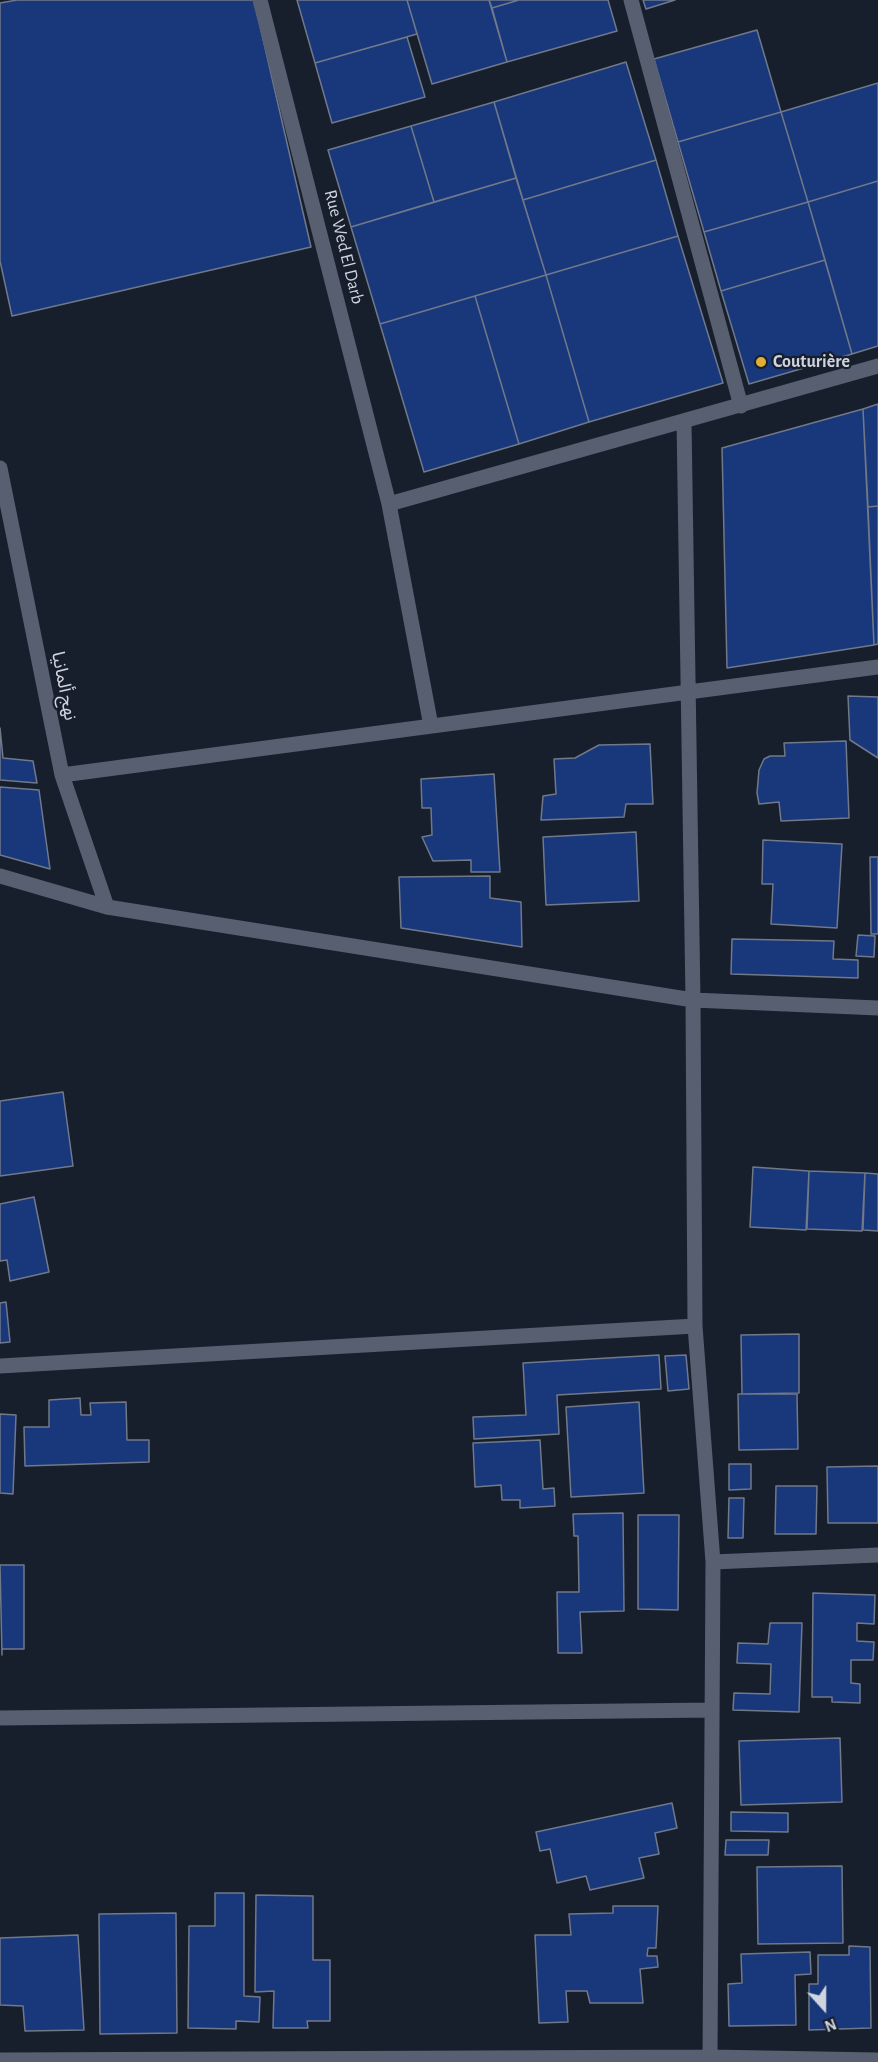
<!DOCTYPE html>
<html>
<head>
<meta charset="utf-8">
<style>
	body { margin:0 }
	#map { position:relative; width:878px; height:2062px; overflow:hidden; background:#171e2c; font-family:"Alegreya Sans",sans-serif }
	canvas { display:block }
	.north { position:absolute; left:794px; top:1978px; width:60px; height:60px; -webkit-text-stroke:4px #171e2c; paint-order:stroke; rotate:159deg; font-size:16px; font-weight:700; line-height:24px; text-align:center; color:#cfd4de }
	.north::after { content:''; display:block; margin:auto; width:21px; height:27px; background:#cfd4de; clip-path:polygon(50% 0,100% 100%,50% 72%,0 100%) }
</style>
</head>
<body>
<div id="map">
<canvas width="878" height="2062"></canvas>
<div class="north">N</div>
</div>
<script>
const context = document.querySelector('canvas').getContext('2d');
context.lineJoin = 'round';
function fill(path, color) { context.fillStyle = color; context.fill(path, 'evenodd'); }
function trace(path, color, width, dash) { context.strokeStyle = color; context.lineWidth = width; context.lineCap = dash ? 'butt' : 'round'; context.setLineDash(dash || []); context.stroke(path); }
function label(font, color, halo, rows, align = 'center') {
  context.font = font + ' "Alegreya Sans","Noto Sans Arabic",sans-serif'; context.lineWidth = 4.5; context.setLineDash([]); context.textBaseline = 'middle'; context.strokeStyle = halo; context.fillStyle = color; for (const [text, x, y, turn = 0] of rows) {
    context.save(); context.translate(x, y); context.rotate((+turn || 0) * Math.PI / 180); context.textAlign = isNaN(turn) ? turn : align; if (halo) context.strokeText(text, 0, 0); context.fillText(text, 0, 0); context.restore();
  }
}
const building = new Path2D(`
	M17 0H254L311 247 12 316 0 261V3Z
	M297 0H407L417 34 315 63Z
	M407 0H489L507 62 432 84Z
	M489 0H519L492 8Z
	M519 0H608L617 31 507 62 492 8Z
	M643 0H675L646 9Z
	M757 30 781 112 678 142 654 59Z
	M407 37 425 97 332 123 315 63Z
	M626 62 656 160 523 200 494 102Z
	M878 83V181L808 202 781 112Z
	M494 102 516 178 434 202 411 126Z
	M781 112 808 202 704 232 678 142Z
	M411 126 434 202 351 227 328 150Z
	M656 160 678 236 546 275 523 200Z
	M516 178 546 275 380 324 351 227Z
	M878 181V346L852 354 808 202Z
	M808 202 825 260 721 291 704 232Z
	M678 236 723 383 589 422 546 275Z
	M825 260 852 354 749 384 721 291Z
	M546 275 589 422 519 444 475 296Z
	M475 296 519 444 424 472 380 324Z
	M878 404V506L868 507 863 409Z
	M863 409 874 645 727 668 722 448Z
	M878 506V644L874 645 868 507Z
	M848 696 878 697V758L850 740Z
	M0 728 3 758 33 761 37 783 0 780Z
	M846 741 849 818 781 821 779 802 759 804 757 793 759 770 764 759 770 756H785L784 743Z
	M650 744 653 804H626L624 817 541 820 543 796 556 794 554 759 575 758 599 745Z
	M494 774 500 872H471V860L433 861 422 837 432 835 431 808H422L421 779Z
	M0 787 39 790 50 869 0 855Z
	M636 832 639 901 546 905 543 837Z
	M763 840 842 844 837 928 771 924 773 884H762Z
	M870 857H878V934H871Z
	M490 876V898L521 902 522 947 401 928 399 877Z
	M858 935 875 936 874 957 856 956Z
	M732 939 834 941 833 959 858 960V978L731 974Z
	M63 1092 73 1166 0 1176V1101Z
	M753 1167 809 1171 806 1230 750 1227Z
	M809 1171 865 1173 862 1231 807 1229Z
	M865 1173 878 1174V1231L863 1230Z
	M34 1197 49 1272 10 1281 7 1260 0 1261V1204Z
	M6 1302 10 1342 0 1343V1303Z
	M799 1334V1393L742 1394 741 1335Z
	M659 1355 661 1389 557 1395 559 1434 474 1439 473 1417 526 1415 523 1363Z
	M686 1355 689 1389 668 1391 665 1356Z
	M738 1394H797L798 1449 739 1450Z
	M80 1398 81 1415H91L90 1403 126 1402 127 1440H149V1462L25 1466 24 1427H49V1400Z
	M639 1402 644 1493 571 1497 566 1407Z
	M0 1414 16 1415 13 1494 0 1493Z
	M540 1440 543 1489 554 1488 555 1506 520 1508V1500H502L501 1485 475 1487 473 1443Z
	M729 1464H751V1489L729 1490Z
	M878 1466V1523H828L827 1467Z
	M776 1486H817L816 1534H775Z
	M729 1498H744L743 1538H728Z
	M623 1513 624 1611 580 1612 582 1653H558L557 1592H579L578 1536H574L573 1514Z
	M638 1515H679L678 1610 638 1609Z
	M0 1565H24V1649H2V1655Z
	M813 1593 875 1595 874 1624 857 1623V1641L874 1642 873 1660H851V1683L860 1684V1703L832 1702V1697H812Z
	M770 1623H802L799 1712 733 1710 734 1693 770 1694 771 1664 737 1663 738 1643 768 1644Z
	M840 1738 842 1802 741 1805 739 1741Z
	M672 1803 677 1828 655 1833 659 1854 639 1858 644 1878 590 1890 586 1876 557 1883 550 1849 540 1851 536 1832Z
	M731 1812 788 1813V1832L731 1831Z
	M726 1840H769L768 1855H725Z
	M842 1866 843 1943 758 1944 757 1867Z
	M215 1893H244V1996L260 1997 259 2022 236 2021V2029L188 2028 189 1926H215Z
	M256 1895 313 1896V1960H330V2021H307L308 2028H273L274 1991 255 1992Z
	M613 1906H658L656 1948H648L647 1956H657L658 1967 640 1969 643 2003H590L587 1991H566L568 2022 539 2023 535 1935H571L569 1914 613 1913Z
	M176 1913 177 2033 100 2034 99 1914Z
	M78 1935 84 2030 25 2031 23 2006 0 2005V1938Z
	M849 1946 870 1947 871 2028 809 2030V1984H818V1955H849Z
	M810 1952 811 1974 795 1975 796 2025 729 2026 728 1984 742 1983 741 1954Z`);
fill(building, '#19377b');
trace(building, '#70798a', 1.5);
trace(new Path2D(`
	M631 0 741 406`), '#575f70', 15);
trace(new Path2D(`
	M260 0 389 504 431 726
	M684 421 693 1000 695 1326 713 1562 710 2057
	M0 468 62 775 107 907
	M389 504 878 366
	M62 775 878 667
	M0 876 107 907 693 1000 878 1008
	M0 1366 695 1326
	M713 1562 878 1555
	M0 1718 712 1710
	M0 2060 710 2057 878 2060`), '#575f70', 15);
for (const [x, y, r, color] of [
	[761,362,6,"#e3ae35"]
]) { const dot = new Path2D(); dot.arc(x, y, r, 0, 2 * Math.PI); context.fillStyle = color; context.fill(dot); trace(dot, '#171e2c', 2); }
label('18px', '#cfd4de', '#171e2c', [
	["Rue Wed El Darb",344,247,76],
	["نهج ألمانيا",64,686,79]
]);
label('bold 18px', '#cfd4de', '#171e2c', [
	["Couturière",773,362]
], 'left');
</script>
</body>
</html>
